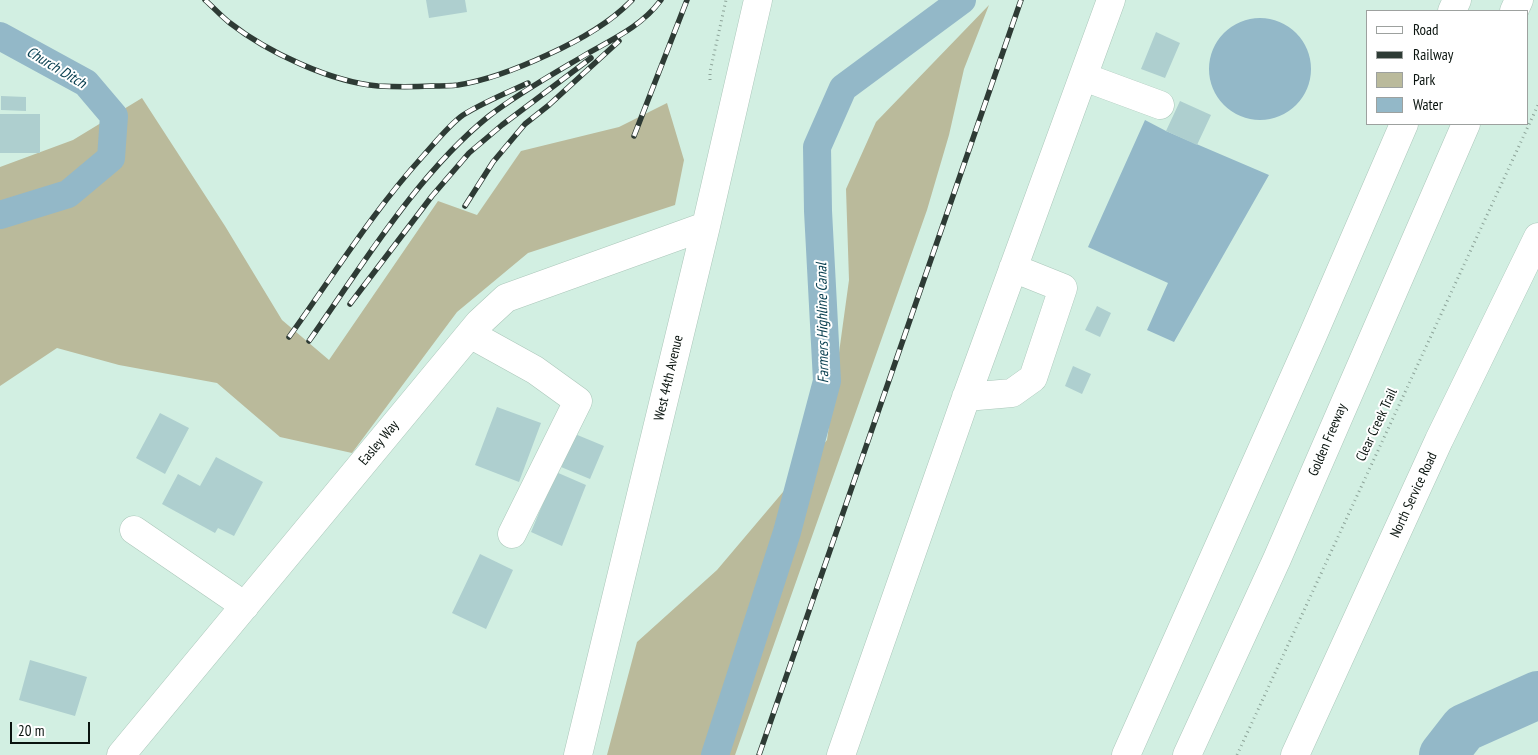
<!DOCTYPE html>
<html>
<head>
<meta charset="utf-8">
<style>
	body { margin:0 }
	#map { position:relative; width:1538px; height:755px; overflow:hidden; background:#d2efe2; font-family:"PT Sans Narrow",sans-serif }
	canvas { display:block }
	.legend { position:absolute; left:1366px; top:10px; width:162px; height:115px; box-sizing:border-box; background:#fff; border:1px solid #9da19f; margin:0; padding:6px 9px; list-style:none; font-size:15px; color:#09130e }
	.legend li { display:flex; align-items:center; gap:10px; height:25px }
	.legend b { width:25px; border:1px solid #9da19f }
	.scale { position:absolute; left:10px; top:722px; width:80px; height:22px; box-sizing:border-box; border:2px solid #09130e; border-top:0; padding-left:6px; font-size:15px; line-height:18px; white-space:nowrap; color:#09130e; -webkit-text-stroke:4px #fff; paint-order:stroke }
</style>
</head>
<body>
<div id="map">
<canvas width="1538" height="755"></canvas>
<ul class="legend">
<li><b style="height:6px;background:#fff"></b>Road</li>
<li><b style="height:6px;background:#2e3b35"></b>Railway</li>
<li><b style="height:14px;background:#baba9b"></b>Park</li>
<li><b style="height:14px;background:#93b8c8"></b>Water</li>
</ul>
<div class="scale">20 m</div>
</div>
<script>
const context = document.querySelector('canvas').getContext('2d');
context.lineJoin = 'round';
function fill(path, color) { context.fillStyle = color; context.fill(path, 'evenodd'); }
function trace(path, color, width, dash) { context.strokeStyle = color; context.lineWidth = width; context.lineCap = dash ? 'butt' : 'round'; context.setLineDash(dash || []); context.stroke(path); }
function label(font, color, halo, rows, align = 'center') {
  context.font = font + ' "PT Sans Narrow",sans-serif'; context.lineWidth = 4; context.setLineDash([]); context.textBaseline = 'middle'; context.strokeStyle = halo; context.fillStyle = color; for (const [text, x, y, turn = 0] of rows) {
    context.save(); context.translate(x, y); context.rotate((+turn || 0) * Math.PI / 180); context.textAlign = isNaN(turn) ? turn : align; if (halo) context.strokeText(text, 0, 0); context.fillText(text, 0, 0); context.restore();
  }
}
fill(new Path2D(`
	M989 5 964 69 949 135 927 210 735 755H607L637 642 717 570 827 440 849 280 846 189 876 122Z
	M142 98 225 226 282 320 329 360 438 201 477 215 521 151 619 127 667 103 684 160 675 205 528 253 457 312 352 453 280 437 217 383 119 365 57 348 0 386V167L73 140Z`), '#baba9b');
fill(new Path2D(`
	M1209 69a51 51 0 1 1 102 0a51 51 0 1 1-102 0Z
	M1145 120 1166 131 1269 175 1174 342 1147 330 1168 283 1088 247Z`), '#93b8c8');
trace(new Path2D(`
	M0 36 86 83 114 116 111 158 68 194 0 215
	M715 755 787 532 827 381 818 211 817 147 843 88 962 0`), '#93b8c8', 28);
trace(new Path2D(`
	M1443 755 1464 728 1538 695`), '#93b8c8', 48);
fill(new Path2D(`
	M426 0H465L467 12 429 18Z
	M1156 32 1180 43 1165 78 1141 69Z
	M1 96 26 97V111L1 110Z
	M1180 101 1211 115 1197 145 1166 131Z
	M0 114H40V153H0Z
	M1097 306 1111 313 1100 337 1085 330Z
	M1073 366 1091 374 1082 394 1065 386Z
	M497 407 541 423 519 482 475 465Z
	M160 413 189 428 165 474 136 458Z
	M575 434 604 446 590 479 561 467Z
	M216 457 263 482 234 536 218 528 215 533 162 504 178 474 200 486Z
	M556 472 586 485 562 546 531 532Z
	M480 554 513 570 486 629 452 613Z
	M30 660 87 677 75 716 19 700Z`), '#aecfcf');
const minor = new Path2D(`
	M1084 77 1160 105
	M470 334 535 370 578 401 512 534
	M966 397 1012 393 1033 378 1063 288 1013 268
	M134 530 245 606
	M121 755 479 323 506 298 706 226
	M578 755 706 226 758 0
	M841 755 963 406 1111 0
	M1295 755 1439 440 1538 237`);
const highway = new Path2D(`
	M1452 11 1457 0
	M1514 11 1519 0
	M1126 755 1312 337 1404 124
	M1187 755 1277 559 1466 124`);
trace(minor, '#abc7ba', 29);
trace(highway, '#abc7ba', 29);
trace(new Path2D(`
	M710 80V72L726 0
	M1237 755 1538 105`), '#8da499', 3, [1, 4]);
trace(minor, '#fff', 28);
trace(highway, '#fff', 28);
const rail = new Path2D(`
	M205 0C213 7 221 16 230 23 267 52 331 82 378 86 396 87 414 87 431 86 440 86 449 86 458 85 489 80 519 68 547 55 578 41 609 24 632 0
	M634 136 687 0
	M465 206 493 162 525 124 549 105 619 41
	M350 304 432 196 469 153 502 125 591 58
	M289 337C333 276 373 211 423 156 434 144 450 124 463 115 484 102 506 93 528 83
	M309 341C362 266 417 174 489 116 519 93 553 74 585 55 613 39 642 26 661 0
	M759 755 1021 0`);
trace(rail, '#2e3b35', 5.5);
trace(rail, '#fff', 4, [11]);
label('14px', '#09130e', '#fff', [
	["West 44th Avenue",669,378,-77],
	["Clear Creek Trail",1377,425,-65],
	["Golden Freeway",1328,440,-67],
	["Easley Way",379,443,-50],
	["North Service Road",1414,495,-65]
]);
label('italic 15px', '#0a4051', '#fff', [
	["Church Ditch",56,68,31],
	["Farmers Highline Canal",823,323,-91]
]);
</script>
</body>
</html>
